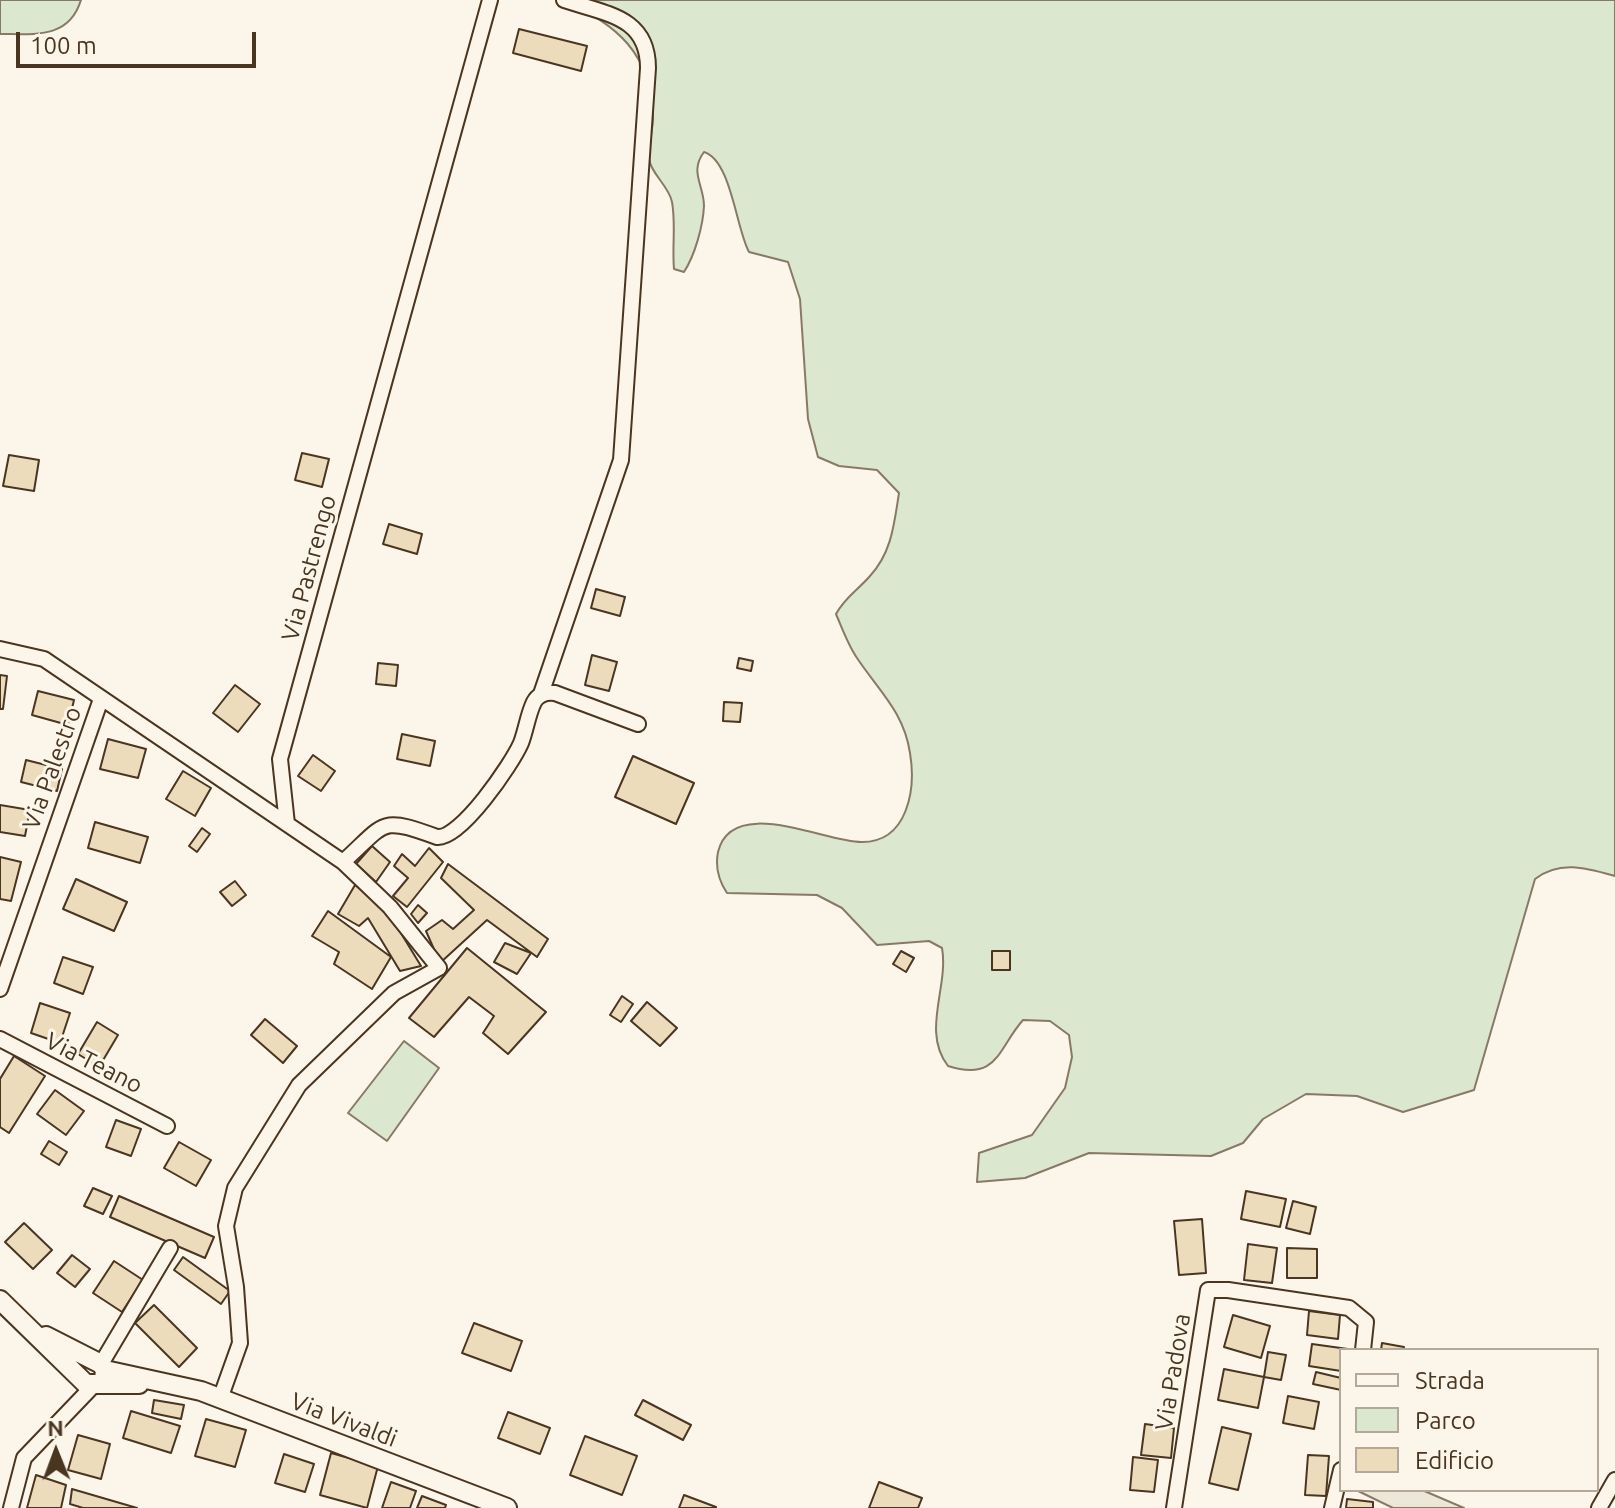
<!DOCTYPE html>
<html>
<head>
<meta charset="utf-8">
<style>
	body { margin:0 }
	#map { position:relative; width:1615px; height:1508px; overflow:hidden; background:#fbf6e9; font-family:Ubuntu,sans-serif }
	canvas { display:block }
	.legend { position:absolute; left:1339px; top:1348px; width:260px; height:144px; box-sizing:border-box; background:#fbf6e9; border:2px solid #b4a999; margin:0; padding:10px 14px; list-style:none; font-size:24px; color:#4a3520 }
	.legend li { display:flex; align-items:center; gap:16px; height:40px }
	.legend b { width:40px; border:2px solid #b4a999 }
	.north { position:absolute; left:16px; top:1412px; width:80px; height:80px; -webkit-text-stroke:6px #fbf6e9; paint-order:stroke; rotate:359deg; font-size:22px; font-weight:700; line-height:32px; text-align:center; color:#4a3520 }
	.north::after { content:''; display:block; margin:auto; width:28px; height:36px; background:#4a3520; clip-path:polygon(50% 0,100% 100%,50% 72%,0 100%) }
	.scale { position:absolute; left:16px; top:32px; width:240px; height:36px; box-sizing:border-box; border:4px solid #4a3520; border-top:0; padding-left:10px; font-size:24px; line-height:28px; white-space:nowrap; color:#4a3520; -webkit-text-stroke:6px #fbf6e9; paint-order:stroke }
</style>
</head>
<body>
<div id="map">
<canvas width="1615" height="1508"></canvas>
<ul class="legend">
<li><b style="height:10px;background:#fbf6e9"></b>Strada</li>
<li><b style="height:22px;background:#dce7d0"></b>Parco</li>
<li><b style="height:22px;background:#ecdcbc"></b>Edificio</li>
</ul>
<div class="north">N</div>
<div class="scale">100 m</div>
</div>
<script>
const context = document.querySelector('canvas').getContext('2d');
context.lineJoin = 'round';
function fill(path, color) { context.fillStyle = color; context.fill(path, 'evenodd'); }
function trace(path, color, width, dash) { context.strokeStyle = color; context.lineWidth = width; context.lineCap = dash ? 'butt' : 'round'; context.setLineDash(dash || []); context.stroke(path); }
function label(font, color, halo, rows, align = 'center') {
  context.font = font + ' Ubuntu,sans-serif'; context.lineWidth = 6; context.setLineDash([]); context.textBaseline = 'middle'; context.strokeStyle = halo; context.fillStyle = color; for (const [text, x, y, turn = 0] of rows) {
    context.save(); context.translate(x, y); context.rotate((+turn || 0) * Math.PI / 180); context.textAlign = isNaN(turn) ? turn : align; if (halo) context.strokeText(text, 0, 0); context.fillText(text, 0, 0); context.restore();
  }
}
const green = new Path2D(`
	M0 0H81C69 39 35 34 0 34Z
	M562 0H1615V876C1586 868 1560 860 1535 879L1474 1090 1403 1112 1357 1096 1306 1094 1263 1119 1243 1143 1211 1156 1089 1153 1025 1178 977 1182 979 1153 1032 1135 1065 1088 1072 1057 1069 1035 1050 1021 1023 1020C998 1048 998 1082 948 1066 921 1031 949 987 942 948L929 941 877 945 842 908 817 895 727 893C719 881 715 867 718 852 732 794 827 843 862 842 908 842 916 789 910 753 904 712 879 691 857 658 848 645 842 628 836 614 845 597 858 590 870 576 892 552 894 524 899 493L877 470 839 466 818 457 808 419 800 299 788 262 749 252C736 228 731 160 704 152 689 172 704 185 704 206 703 226 695 255 684 272L674 269C672 246 676 224 672 202 669 186 651 174 649 159 648 145 653 131 653 117 652 54 616 23 562 0Z
	M404 1041 439 1068 387 1141 348 1113Z`);
fill(green, '#dce7d0');
trace(green, '#887966', 2);
const parking = new Path2D(`
	M1356 1490H1422L1464 1508H1393Z`);
fill(parking, '#ede7d9');
trace(parking, '#887966', 2);
const building = new Path2D(`
	M519 29 587 46 581 71 513 53Z
	M302 453 329 459 322 487 295 480Z
	M9 455 39 460 34 491 3 486Z
	M389 524 422 534 417 554 383 544Z
	M596 589 625 597 620 616 591 608Z
	M592 655 617 662 609 691 585 685Z
	M739 658 753 661 751 671 737 668Z
	M378 663 398 665 396 686 376 684Z
	M0 675 7 676 3 709H0Z
	M235 685 260 704 238 732 213 713Z
	M38 691 74 700 68 725 32 715Z
	M724 702 742 703 740 722 723 721Z
	M402 734 435 741 430 766 397 759Z
	M108 739 146 749 138 778 100 769Z
	M313 755 335 771 321 791 298 776Z
	M633 756 694 783 676 824 615 797Z
	M26 760 62 769 57 791 21 782Z
	M183 771 211 788 195 816 166 799Z
	M0 805 30 810 25 836 0 832Z
	M95 822 148 837 140 863 88 848Z
	M202 828 210 834 197 852 189 846Z
	M372 846 390 862 376 882 356 864Z
	M429 848 443 862 407 907 393 896 408 878 394 866 402 854 415 866Z
	M0 857 21 862 11 901 0 899Z
	M448 864 548 939 537 957 487 920 440 963 426 931 442 920 453 929 474 910 441 878Z
	M76 879 127 902 114 931 63 909Z
	M235 881 246 895 232 906 220 892Z
	M355 885 385 907 421 966 400 971 368 918 359 926 338 914Z
	M418 905 427 913 418 923 411 914Z
	M328 911 391 957 372 989 334 964 339 952 312 936Z
	M505 943 531 953 517 974 494 962Z
	M467 948 546 1012 508 1054 483 1033 494 1016 469 997 434 1037 409 1018Z
	M901 951 914 958 906 972 893 964Z
	M992 951H1010V970H992Z
	M63 957 93 967 83 994 54 983Z
	M622 996 633 1004 621 1022 610 1015Z
	M647 1002 677 1028 660 1046 631 1021Z
	M40 1003 70 1013 60 1043 31 1033Z
	M265 1019 297 1046 283 1063 251 1035Z
	M97 1022 118 1035 99 1067 78 1054Z
	M14 1056 45 1076 9 1133 0 1127V1079Z
	M55 1090 84 1111 66 1135 37 1114Z
	M116 1120 141 1129 131 1156 106 1147Z
	M49 1141 67 1152 59 1165 41 1154Z
	M179 1142 211 1160 196 1186 164 1168Z
	M93 1188 112 1196 103 1214 84 1206Z
	M1246 1191 1286 1199 1280 1227 1241 1219Z
	M119 1196 214 1237 205 1258 110 1217Z
	M1293 1201 1316 1207 1310 1234 1286 1228Z
	M1202 1219 1206 1273 1179 1275 1174 1221Z
	M24 1223 52 1250 33 1269 5 1242Z
	M1248 1244 1277 1248 1272 1283 1244 1280Z
	M1287 1248 1317 1249V1278H1287Z
	M72 1255 90 1269 75 1287 57 1273Z
	M183 1257 230 1291 221 1304 174 1270Z
	M114 1261 143 1280 122 1312 93 1293Z
	M154 1305 197 1348 179 1367 135 1323Z
	M1309 1311 1340 1315 1338 1339 1307 1335Z
	M1233 1315 1270 1326 1261 1358 1224 1347Z
	M474 1323 522 1341 511 1371 462 1353Z
	M1382 1343 1404 1347 1403 1350H1381Z
	M1312 1344 1355 1350H1341V1371L1309 1366Z
	M1268 1352 1286 1355 1281 1380 1264 1377Z
	M1224 1369 1264 1377 1258 1408 1218 1400Z
	M1316 1372 1341 1378V1390L1313 1384Z
	M1288 1396 1319 1402 1314 1429 1283 1423Z
	M154 1400 184 1405 181 1419 152 1413Z
	M643 1400 691 1425 683 1440 635 1415Z
	M131 1411 180 1426 171 1453 123 1438Z
	M508 1412 550 1428 540 1454 498 1438Z
	M206 1419 246 1430 235 1467 195 1456Z
	M1145 1424 1174 1428 1171 1458 1141 1455Z
	M1222 1427 1251 1434 1238 1490 1209 1483Z
	M78 1435 110 1444 101 1479 68 1470Z
	M585 1436 637 1456 622 1495 570 1475Z
	M331 1453 378 1466 367 1508 320 1495Z
	M284 1454 314 1464 305 1492 275 1483Z
	M1308 1455 1329 1456 1326 1496 1305 1495Z
	M1133 1457 1158 1460 1154 1492 1130 1490Z
	M36 1475 66 1485 61 1508H27Z
	M391 1482 416 1491 410 1508H382Z
	M879 1482 922 1498 918 1508H869Z
	M72 1489 137 1508H83L70 1504Z
	M684 1495 716 1507V1508H679Z
	M422 1496 446 1505 445 1508H417Z
	M1347 1499 1373 1502V1508H1346Z`);
fill(building, '#ecdcbc');
trace(building, '#4a3520', 2);
const minor = new Path2D(`
	M0 649 44 659 343 862 390 907 439 968 394 993 299 1085 235 1188 226 1226 236 1287 240 1343 220 1399
	M541 694 621 460 648 68C648 16 605 14 564 0
	M287 824 280 759 490 0
	M343 862C387 822 379 816 437 837 460 840 512 764 521 743 526 730 528 714 534 702 539 693 547 692 555 693L638 724
	M0 989 101 699
	M0 1039 167 1126
	M101 1364 170 1248
	M11 1508 24 1458 93 1386
	M1174 1508 1208 1290H1228L1349 1308 1366 1322 1363 1350
	M1332 1508 1341 1470
	M1599 1508 1615 1480`);
const tertiary = new Path2D(`
	M0 1300 86 1384H139
	M46 1336 101 1364 105 1370 104 1380
	M105 1370 201 1391 507 1508`);
trace(minor, '#4a3520', 18);
trace(tertiary, '#4a3520', 22);
trace(minor, '#fbf6e9', 14);
trace(tertiary, '#fbf6e9', 18);
label('24px', '#4a3520', '#fbf6e9', [
	["Via Pastrengo",309,568,-75],
	["Via Palestro",52,768,-70],
	["Via Teano",94,1063,27],
	["Via Padova",1173,1372,-81],
	["Via Vivaldi",344,1420,21]
]);
</script>
</body>
</html>
